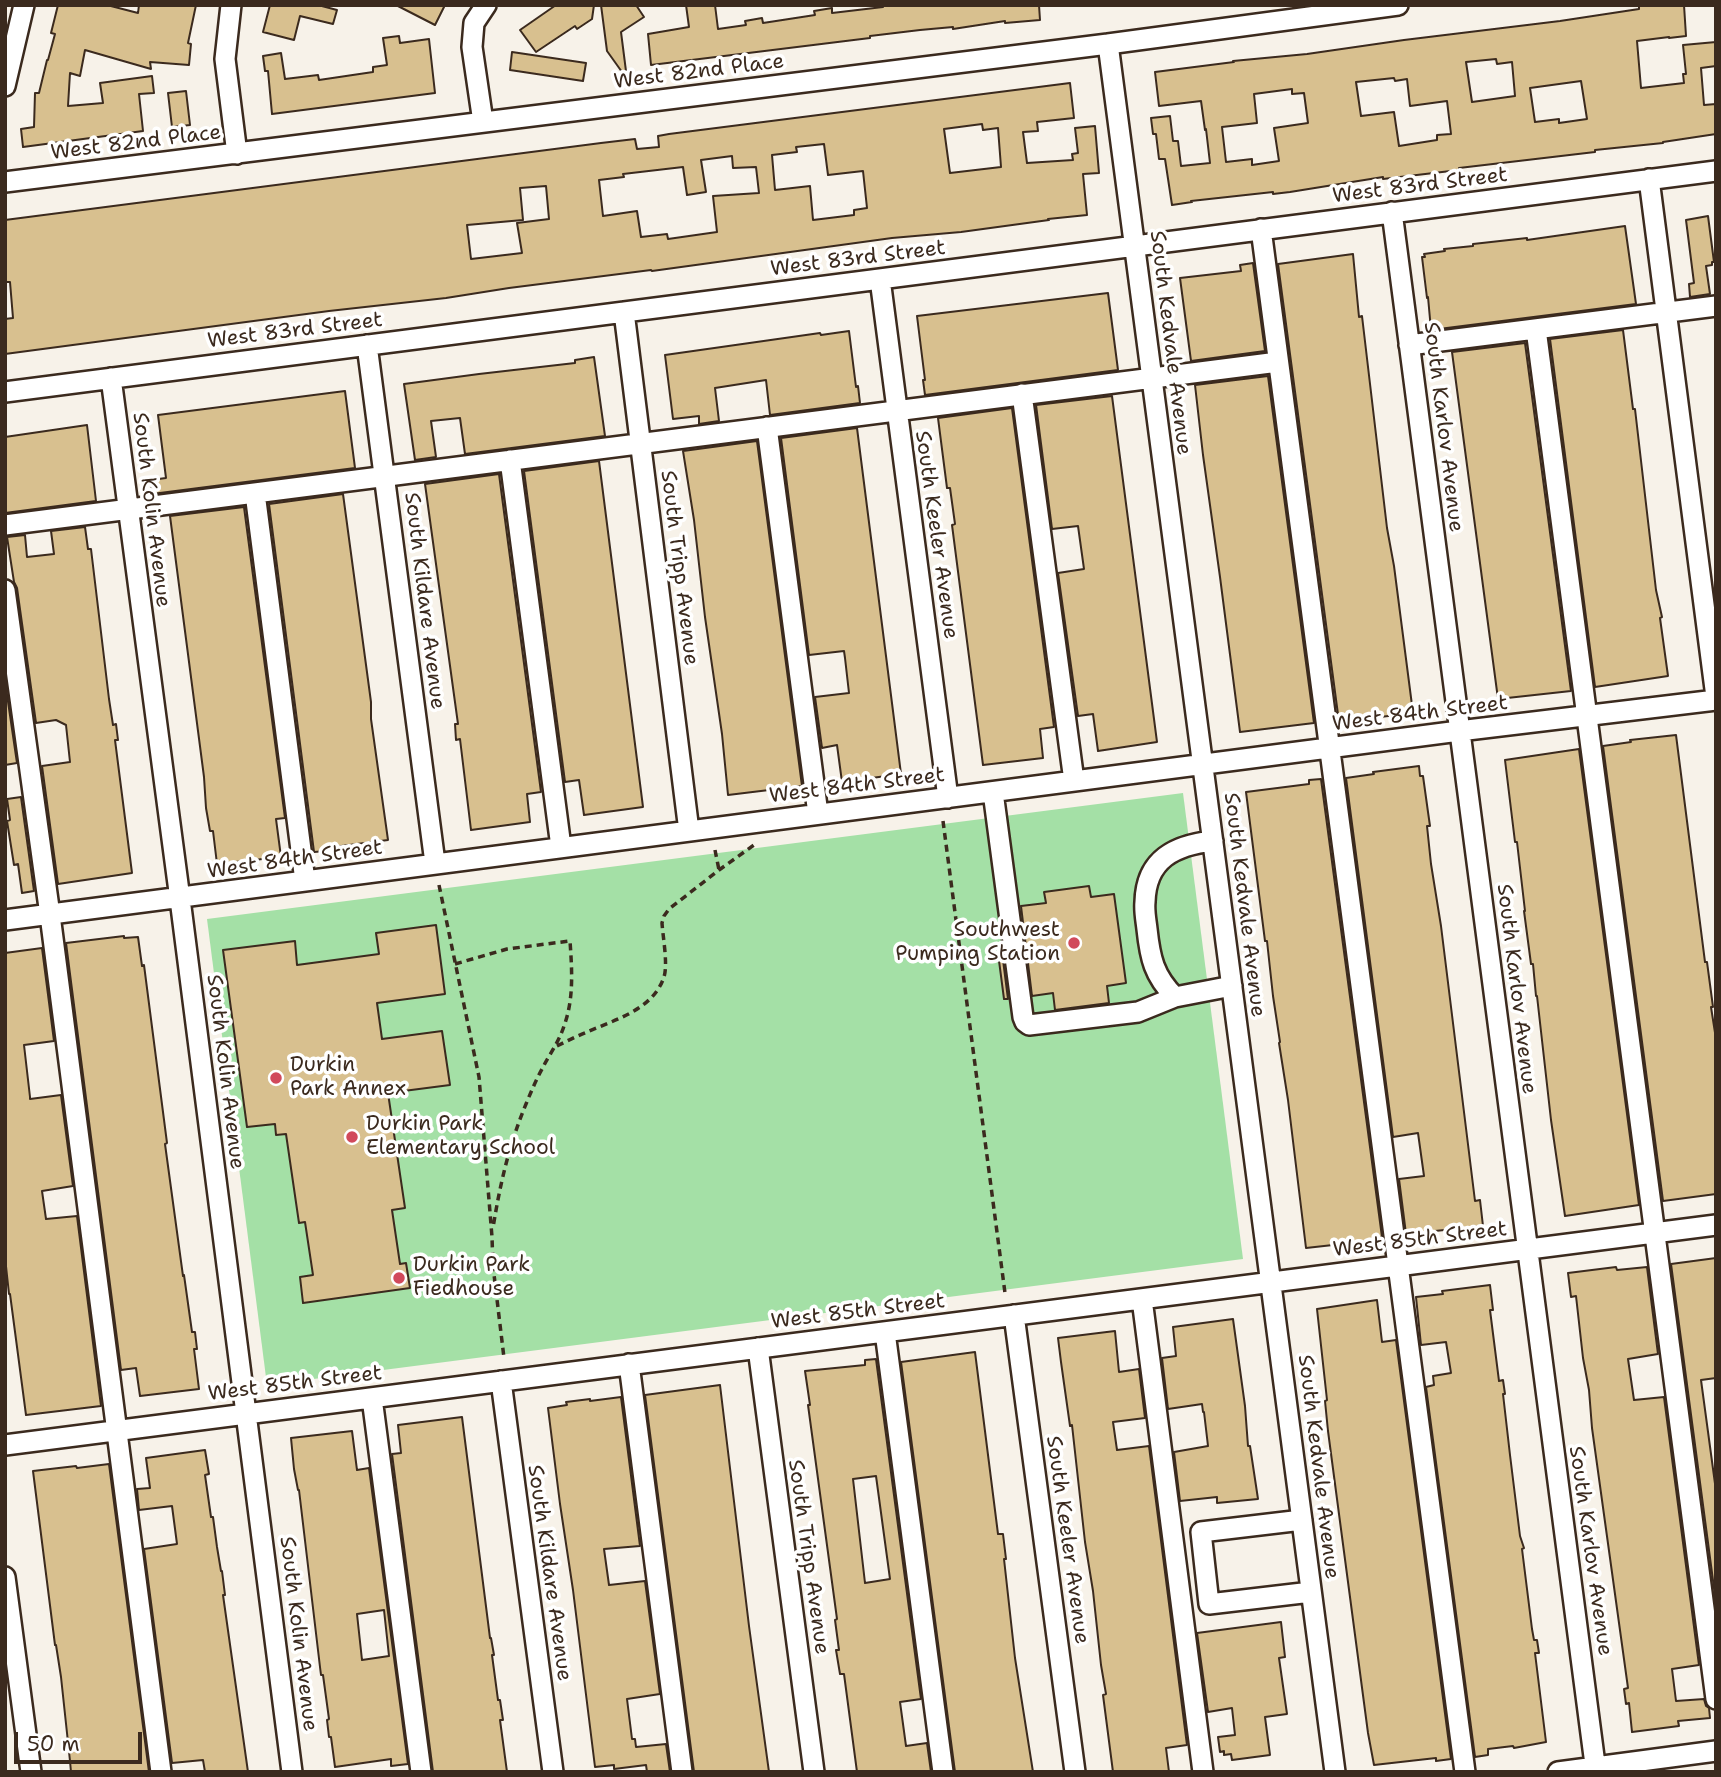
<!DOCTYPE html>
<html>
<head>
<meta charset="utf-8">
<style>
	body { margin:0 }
	#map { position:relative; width:1721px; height:1777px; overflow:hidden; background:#f7f2e9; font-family:"Shantell Sans",sans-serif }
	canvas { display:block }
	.frame { position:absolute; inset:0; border:7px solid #3b2a1e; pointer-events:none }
	.scale { position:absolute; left:14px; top:1732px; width:128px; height:32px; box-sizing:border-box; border:4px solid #3b2a1e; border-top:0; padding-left:9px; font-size:21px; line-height:24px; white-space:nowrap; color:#3b2a1e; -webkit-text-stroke:5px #fff; paint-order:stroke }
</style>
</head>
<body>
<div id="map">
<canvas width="1721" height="1777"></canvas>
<div class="frame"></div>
<div class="scale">50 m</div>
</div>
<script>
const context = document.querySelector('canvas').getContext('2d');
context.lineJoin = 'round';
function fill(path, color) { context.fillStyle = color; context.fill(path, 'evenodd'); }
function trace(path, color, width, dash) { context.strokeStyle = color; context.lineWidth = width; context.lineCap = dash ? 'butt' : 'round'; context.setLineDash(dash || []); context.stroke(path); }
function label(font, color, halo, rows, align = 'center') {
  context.font = font + ' "Shantell Sans",sans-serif'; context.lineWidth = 7; context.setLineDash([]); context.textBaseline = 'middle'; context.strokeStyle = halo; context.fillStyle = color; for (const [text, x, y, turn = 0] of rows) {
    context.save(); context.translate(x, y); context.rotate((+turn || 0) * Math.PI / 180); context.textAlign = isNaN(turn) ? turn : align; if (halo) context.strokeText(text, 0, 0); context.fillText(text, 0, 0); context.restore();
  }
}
fill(new Path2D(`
	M1183 793 1243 1259 267 1385 207 919Z`), '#a4e0a6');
const building = new Path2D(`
	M58 5H107L138 13 139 5H196L188 43 191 44 189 65 150 62 151 69 85 50 80 76 70 73 68 106 103 103 100 83 152 76 154 93 139 94 143 131 23 147 21 129 34 127 35 93H39L47 60H48L55 34 51 33Z
	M270 5H318L337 10 333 24 300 16 294 40 263 32Z
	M396 5H445L435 25Z
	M556 5H594L592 19 577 29 575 26 536 52 520 30Z
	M601 5H636L644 17 621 32 627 79 607 51Z
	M686 5H715L718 29 746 25 745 21 762 18 763 23 815 15 814 11 832 8V13L883 7V5H1039L1040 20 1005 23V21L953 29V27L920 30 870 36V38L651 65 648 34 689 27Z
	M1653 5H1684L1686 36 1669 38V37L1637 41 1641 88 1684 83 1683 74H1686L1683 45 1716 42V66L1701 68 1704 105 1716 104V134L1663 142V143L1595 150V152L1459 168V170L1383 179V177L1290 192 1273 194V192L1191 201 1192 202 1172 205 1165 159H1159L1156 134H1153L1151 118 1170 116 1173 141H1178L1181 166 1210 163 1206 129 1205 130 1201 101 1159 106 1155 72 1234 62 1233 61 1307 54 1404 40 1560 21 1639 9V6ZM1496 59 1497 64 1512 62 1515 96 1472 102 1466 62ZM1394 78 1395 81 1407 79 1410 106 1447 101 1451 134 1437 135V140L1399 146 1394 112 1361 116 1356 82ZM1581 81 1587 119 1559 123V119L1535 122 1530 88ZM1292 89V94L1304 93 1308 123 1274 128 1279 161 1252 165V159L1226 162 1222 127 1257 123 1254 94Z
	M399 36 400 43 429 39 435 93 272 114 268 71H265L263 56 281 53 285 79 318 75 319 80 373 72V67L387 65 383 38Z
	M512 52 586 63 583 81 510 70Z
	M1070 83 1074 118 1037 122 1038 131 1023 132 1027 163 1073 160 1072 154 1078 153 1075 128 1095 126 1099 173 1083 174 1087 215 1048 219 1049 220 961 232 892 238 652 271 651 270 509 288 446 298 329 311 5 354V319L13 318 10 282H5V220L601 143 635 139 637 149 659 147 658 136 669 134ZM982 124 983 130 998 128 1001 167 950 173 944 129ZM824 144 828 175 863 171 867 208 854 210V215L813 220 810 186 775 190 772 155 797 152 796 147ZM732 156 733 168 756 167 759 193 713 196 717 232 668 239 667 234 641 237 637 211 603 216 599 180 624 177 623 174 683 167 687 195 706 192 701 160ZM546 186 549 219 517 223 522 253 471 259 467 225 523 220 520 188Z
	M186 91 190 125 172 127 168 93Z
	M1708 216 1714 262H1712V265L1706 266 1710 294 1690 297 1689 284 1694 283 1686 220Z
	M1625 226 1636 304 1431 330 1428 297 1427 298 1422 257H1425L1424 254 1445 251 1444 249 1473 246V244L1527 238V240Z
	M1353 254 1359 317 1362 316 1387 528 1394 566 1413 713 1339 722 1278 264Z
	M1253 263 1265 351 1191 361 1180 278 1241 271 1240 265Z
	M1108 293 1118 370 925 395 923 380H925L917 316Z
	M1623 330 1633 409H1635L1656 590 1662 617 1660 618 1668 676 1595 687 1550 339Z
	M849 331 856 387 858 386 860 403 770 415 766 380 715 388 719 421 699 424V416L673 419 665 355 820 333 821 335Z
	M1525 343 1571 691 1498 699 1452 352Z
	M594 357 605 436 465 454 460 418 431 421 436 457 415 460 404 384 479 374 575 363V360Z
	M1268 376 1314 723 1240 732 1220 577 1203 455 1195 385Z
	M345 391 355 468 152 494 151 480 166 478 158 415Z
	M1112 396 1157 742 1098 751 1093 714 1078 716 1058 573 1084 569 1078 526 1052 529 1036 405Z
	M1012 408 1054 727 1040 729 1043 758 983 765 952 525 955 524 950 488H947L938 418Z
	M87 425 96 501 5 513V437Z
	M857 428 901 774 842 782 837 745 822 748 815 697 849 693 845 658 844 651 809 655 781 438Z
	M757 441 802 786 728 795 722 734 705 617 694 520 683 451Z
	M599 461 643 807 584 815 579 780 565 782 524 471Z
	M499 474 541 792 527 794 530 822 471 830 460 739 456 740 455 724H458L425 484Z
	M343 494 371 702V719L388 840 326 848V851L314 852 269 504Z
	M244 507 285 818 276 819 281 857 217 864 213 831H210L206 808 204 777 170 516Z
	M85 527 88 549H91L109 699 113 725 116 724 118 740H115L132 873 58 884 42 766 70 762 66 725 56 720 36 723 17 588 14 582 7 537 25 535 27 557 54 554 51 531Z
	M5 681 17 763 5 765Z
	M1676 735 1705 962H1707L1713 1007H1711L1716 1039V1194L1663 1201 1603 746 1631 742 1630 740Z
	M1579 749 1639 1205 1565 1216 1551 1120 1537 996H1536L1533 964H1531L1524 911H1525L1517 842H1515L1505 760Z
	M1419 766 1420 776H1423L1428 812 1430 826H1427L1431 864 1441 926 1475 1201 1480 1200 1483 1226 1406 1234 1399 1179 1424 1176 1418 1133 1393 1137 1346 778 1374 774 1373 772Z
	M1321 779 1382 1237 1377 1238 1378 1240 1306 1248 1288 1100 1279 1043 1280 1042 1273 996 1267 941H1265L1246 792 1309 784V780Z
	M21 797 34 891 22 893 18 864 14 865 7 821 10 820 7 799Z
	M1089 886 1091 897 1114 894 1126 983 1107 986 1109 1003 1055 1010 1053 993 1032 996 1021 906 1046 903 1044 892Z
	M436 925 445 994 377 1003 382 1039 442 1031 450 1085 388 1093 405 1208 392 1210 400 1264 406 1263 410 1288 303 1303 300 1277 313 1275 305 1222 299 1223 286 1134 276 1135 275 1124 247 1127 223 950 295 941 297 965 379 954 376 933Z
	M124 936V938L138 937 142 966 144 965 167 1143 165 1144 183 1276 184 1275 192 1332H195L197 1349H194L199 1389 140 1396 136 1368 121 1370 66 943Z
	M42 948 54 1041 24 1045 30 1097V1099L61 1095 73 1186 42 1191 46 1219 77 1216 101 1406 26 1415 10 1294H9L5 1257V953Z
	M1002 952 1008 999H1004L998 953Z
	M1716 1258V1378L1701 1380 1716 1491V1603L1671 1264Z
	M1616 1267 1617 1270 1647 1267 1658 1354 1628 1359 1634 1400 1664 1397 1699 1665 1672 1669 1676 1701 1704 1699 1706 1706 1709 1708 1710 1718 1678 1721 1679 1726 1632 1732 1629 1703 1626 1704 1624 1689 1628 1688 1592 1428 1589 1390 1583 1358 1576 1296 1571 1297 1568 1273Z
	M1490 1285 1493 1310H1490L1499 1381 1503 1380 1505 1394H1503L1510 1455 1520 1536 1524 1548 1522 1549 1532 1629 1534 1640H1537L1539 1653H1535L1546 1742 1514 1748 1513 1746 1488 1749V1755L1475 1757 1426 1387 1434 1385 1433 1376 1451 1373 1446 1342 1421 1345 1416 1297 1443 1294 1442 1291Z
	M1377 1300 1382 1342 1396 1340 1451 1759 1436 1761V1758L1374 1765 1368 1733 1328 1431 1325 1401 1327 1400 1317 1309Z
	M1233 1319 1245 1406 1248 1446H1250L1258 1499 1217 1503V1497L1180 1501 1174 1452 1208 1446 1204 1412H1203L1202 1404 1168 1409 1162 1358 1176 1356 1173 1327Z
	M1115 1331 1119 1372 1139 1369 1145 1418 1113 1422 1117 1450 1149 1446 1187 1745 1166 1748 1169 1772H1113L1103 1695 1106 1694 1101 1665 1093 1591 1085 1542 1072 1425 1070 1426 1061 1362 1058 1338Z
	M975 1352 998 1534H1003L1006 1559H1004L1015 1658 1033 1772H955L901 1362Z
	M876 1359 921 1699 900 1702 906 1746 927 1743 931 1772H857L844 1674H840L836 1650H839L835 1620 837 1619 808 1405H810L805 1371 865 1365V1360ZM876 1476 890 1579 865 1583 853 1479Z
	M720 1385 749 1626 769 1772H694L645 1395Z
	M621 1397 640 1546 604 1549 609 1585 645 1581 660 1694 627 1699 632 1739H635L636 1747 666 1744 670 1772H647L646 1765 614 1769V1765L595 1767 573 1590 560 1504 548 1408 567 1405 566 1402 590 1399V1401Z
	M462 1417 490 1638H491L494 1655H492L498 1700H500L503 1720H500L507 1772H433L392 1454 401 1453 398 1425Z
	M352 1431 357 1470 369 1468 408 1764 391 1766V1759L335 1767 331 1737H329L327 1720 329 1719 323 1675H321L320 1667 299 1490H298L294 1469 291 1438ZM384 1610 389 1656 362 1660 357 1614Z
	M205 1450 209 1474 205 1475 211 1517H213L217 1547 221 1571H222L225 1595H223L248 1772H205L203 1760 172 1763 144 1549 177 1544 172 1506 139 1510 137 1489 150 1488 146 1458Z
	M109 1464 149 1772H71L70 1761 61 1677 56 1645H55L33 1471 76 1466 77 1468Z
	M1281 1622 1285 1657 1279 1658 1287 1714 1265 1717 1270 1755 1232 1760 1231 1754 1224 1755V1751L1220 1752 1218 1737 1235 1735 1232 1708 1208 1712 1197 1633Z`);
fill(building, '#d8c08f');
trace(building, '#3b2a1e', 2);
const minor = new Path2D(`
	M231 5 225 59 237 154
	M1108 44 1335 1772
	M5 86 24 5
	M483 122 472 47 474 23 486 5
	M1649 179 1716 697
	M5 182 1108 44 1398 5
	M1392 212 1596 1772
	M1261 229 1465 1772
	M880 279 948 798
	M624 312 689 831
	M1536 329 1716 1699
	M367 345 435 863
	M1409 345 1716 306
	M111 378 180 899 292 1772
	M5 392 1716 171
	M1022 394 1074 781
	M767 427 818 814
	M510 460 561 847
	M255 493 305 881
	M5 525 1278 362
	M5 590 50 915 161 1772
	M993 792 1023 1017 1025 1022 1029 1025 1138 1012 1175 997 1232 986
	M5 920 1459 731 1716 700
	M1175 997C1154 976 1150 958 1147 929 1146 920 1144 911 1145 902 1146 859 1175 845 1213 841
	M1142 1299 1203 1772
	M1014 1315 1075 1772
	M885 1332 943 1772
	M758 1348 814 1772
	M629 1364 682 1772
	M501 1381 553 1772
	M372 1398 421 1772
	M5 1445 1716 1225
	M1302 1520 1201 1532 1209 1604 1311 1592
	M5 1577 31 1772
	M1558 1772 1716 1751`);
trace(minor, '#3b2a1e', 24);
trace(new Path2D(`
	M943 821 1005 1293
	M715 850 719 870
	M439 885 479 1077 492 1237 493 1266 504 1358
	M455 964 507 949 570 941C572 970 574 999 564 1026 559 1042 549 1055 542 1069 536 1080 531 1092 526 1104 509 1145 500 1184 493 1228
	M557 1046C567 1041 577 1036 587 1032 614 1020 653 1010 664 977 668 964 663 938 662 923L664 916 669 909 719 870 754 845`), '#3b2a1e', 3.5, [7, 5]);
trace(minor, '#fff', 19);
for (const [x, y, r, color] of [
	[1074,943,7,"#d1495b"],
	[276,1078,7,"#d1495b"],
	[352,1137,7,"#d1495b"],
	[399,1278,7,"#d1495b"]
]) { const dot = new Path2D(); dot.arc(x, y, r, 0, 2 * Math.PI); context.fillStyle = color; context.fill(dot); trace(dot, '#fff', 2.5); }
label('21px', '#3b2a1e', '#fff', [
	["West 82nd Place",699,72,-7],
	["West 82nd Place",136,143,-7],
	["West 83rd Street",1420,186,-7],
	["West 83rd Street",858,259,-7],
	["West 83rd Street",295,331,-7],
	["South Kedvale Avenue",1170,343,83],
	["South Karlov Avenue",1443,427,83],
	["South Kolin Avenue",151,510,83],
	["South Keeler Avenue",936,535,82],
	["South Tripp Avenue",679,568,83],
	["South Kildare Avenue",424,601,83],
	["West 84th Street",1420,714,-7],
	["West 84th Street",857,786,-7],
	["West 84th Street",295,860,-8],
	["South Kedvale Avenue",1244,905,83],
	["South Karlov Avenue",1516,989,83],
	["South Kolin Avenue",225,1072,83],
	["West 85th Street",1420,1240,-7],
	["West 85th Street",858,1312,-7],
	["West 85th Street",295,1384,-7],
	["South Kedvale Avenue",1318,1467,83],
	["South Keeler Avenue",1067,1540,82],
	["South Karlov Avenue",1590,1551,82],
	["South Tripp Avenue",808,1557,82],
	["South Kildare Avenue",549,1573,82],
	["South Kolin Avenue",298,1634,83]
]);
label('21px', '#3b2a1e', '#fff', [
	["Southwest",1060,931,"right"],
	["Pumping Station",1060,955,"right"],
	["Durkin",290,1066],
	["Park Annex",290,1090],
	["Durkin Park",366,1125],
	["Elementary School",366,1149],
	["Durkin Park",413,1266],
	["Fiedhouse",413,1290]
], 'left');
</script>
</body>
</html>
